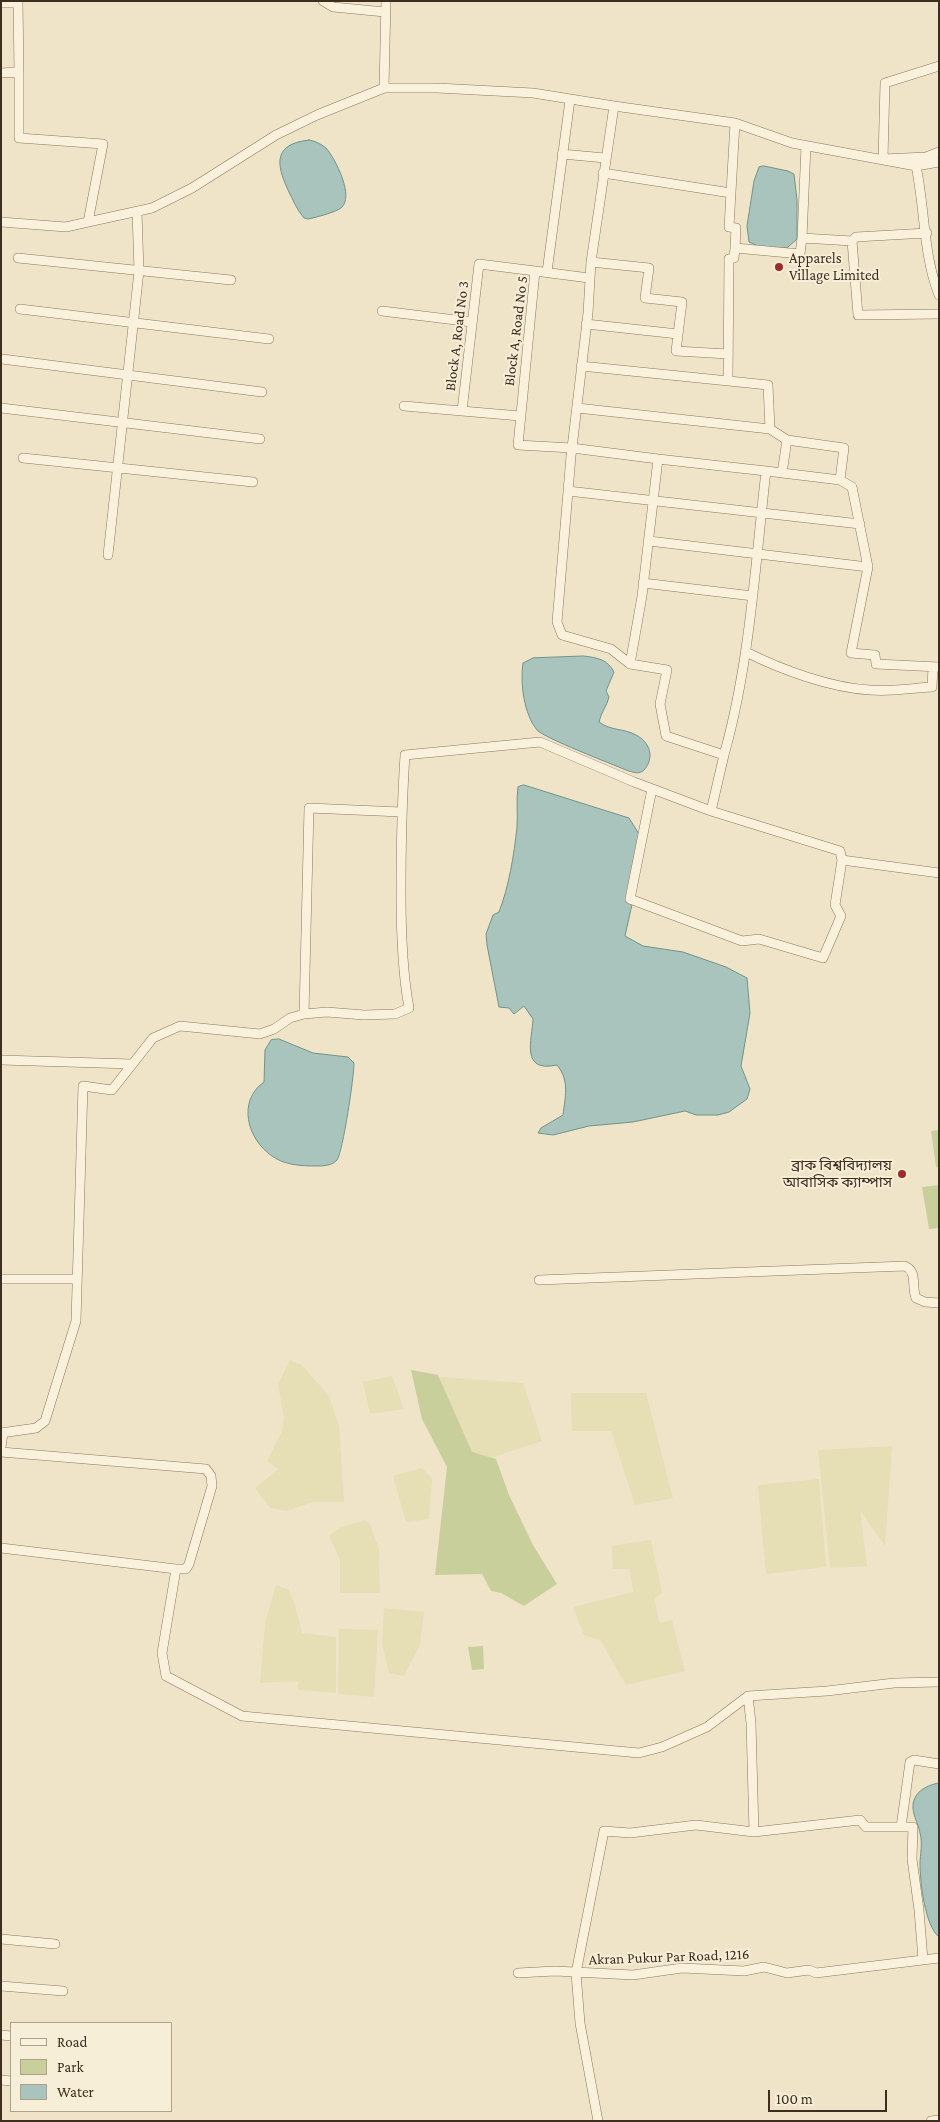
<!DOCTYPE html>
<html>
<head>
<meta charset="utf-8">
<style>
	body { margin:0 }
	#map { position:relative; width:940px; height:2122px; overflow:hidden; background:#f0e4c8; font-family:"Crimson Pro",serif }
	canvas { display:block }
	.frame { position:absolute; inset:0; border:2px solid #3d2e20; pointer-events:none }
	.legend { position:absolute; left:10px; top:2022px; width:162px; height:90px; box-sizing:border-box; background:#f7eed8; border:1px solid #ada18e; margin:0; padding:6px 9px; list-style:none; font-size:15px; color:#3d2e20 }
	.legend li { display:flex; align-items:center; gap:10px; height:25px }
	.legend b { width:25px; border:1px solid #ada18e }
	.scale { position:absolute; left:768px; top:2090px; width:119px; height:22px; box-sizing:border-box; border:2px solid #3d2e20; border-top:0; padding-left:6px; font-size:15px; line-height:18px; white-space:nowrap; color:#3d2e20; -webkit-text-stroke:4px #f7eed8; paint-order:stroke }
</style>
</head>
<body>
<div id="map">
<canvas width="940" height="2122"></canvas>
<div class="frame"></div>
<ul class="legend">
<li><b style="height:6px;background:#faf1dc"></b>Road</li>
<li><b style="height:14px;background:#c9cf9b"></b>Park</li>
<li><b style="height:14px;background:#a9c4bc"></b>Water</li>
</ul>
<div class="scale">100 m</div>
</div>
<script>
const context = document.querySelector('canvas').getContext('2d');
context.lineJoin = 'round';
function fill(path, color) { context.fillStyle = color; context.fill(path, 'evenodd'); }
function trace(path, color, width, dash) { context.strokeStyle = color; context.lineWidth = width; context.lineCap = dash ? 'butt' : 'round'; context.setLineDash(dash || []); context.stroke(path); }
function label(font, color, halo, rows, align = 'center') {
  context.font = font + ' "Crimson Pro","Noto Sans Bengali",serif'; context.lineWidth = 4; context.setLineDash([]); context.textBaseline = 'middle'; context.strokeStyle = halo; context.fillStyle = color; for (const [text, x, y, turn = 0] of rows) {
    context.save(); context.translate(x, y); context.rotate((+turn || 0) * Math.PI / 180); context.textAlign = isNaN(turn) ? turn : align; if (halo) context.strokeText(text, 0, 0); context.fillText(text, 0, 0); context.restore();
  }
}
fill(new Path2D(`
	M290 1360 302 1365 329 1396 339 1426 344 1502H313L287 1511 270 1508 255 1488 278 1469 267 1461 282 1431 284 1418 278 1384Z
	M392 1376 404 1409 370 1414 363 1382Z
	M440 1377 523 1383 542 1441 463 1467Z
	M571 1393H646L673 1498 635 1505 611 1431H572Z
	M892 1446 885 1546 860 1510 867 1566 830 1568 818 1450Z
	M422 1468 432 1478 429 1519 406 1522 393 1476Z
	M819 1479 826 1567 766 1574 758 1485Z
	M365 1520 370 1524 379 1549 380 1593H340V1560L329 1536 339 1528Z
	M651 1540 662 1593 654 1599 660 1623 672 1620 685 1671 626 1685 600 1640 584 1635 573 1607 633 1592 630 1569H613L612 1546Z
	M276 1585 289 1590 295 1605 302 1633 336 1637V1693L298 1690V1681L260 1683 265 1624Z
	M384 1608 424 1612 420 1645 404 1676 389 1673 382 1644Z
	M339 1629 378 1630 374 1697 338 1694Z`), '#e6deb5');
fill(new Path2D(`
	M939 1130V1167H936L931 1131Z
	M939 1185V1228L929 1229 922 1187Z
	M411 1370 438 1375 472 1452 496 1459 509 1495 533 1545 557 1584 524 1606 501 1593 491 1591 482 1574 435 1575 447 1467 422 1419Z
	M483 1646 484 1669 472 1670 468 1647Z`), '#c9cf9b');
const water = new Path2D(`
	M309 140C315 141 321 144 326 148 335 158 355 197 341 208 336 212 314 218 308 219L304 218C297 210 293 200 288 190 276 164 273 144 309 140Z
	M764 166 788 171 794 174 797 200V239L787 248 760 247 749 242 747 226 754 181 759 167Z
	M584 656C598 658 607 659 614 672L606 691 609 697C607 706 601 712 599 722 611 731 623 728 636 735 650 742 655 758 644 770 639 775 632 772 626 770 612 764 544 738 537 730 524 714 520 684 523 663L533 658Z
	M524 785 629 818 639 834 633 900 625 936 643 946 683 952 726 967 747 978 750 1013 741 1066 750 1089 747 1099 729 1112 718 1115H696L685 1111 633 1122 589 1126 553 1135 538 1133 541 1128 563 1115C565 1097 570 1081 557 1065 520 1073 532 1040 533 1019L524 1006 514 1014 509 1008 499 1007 487 945 486 934 493 915 499 912C509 886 514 855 517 827 518 814 516 800 518 787Z
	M279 1039 313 1053 348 1057 354 1063C354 1077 343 1151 337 1160 332 1166 322 1166 316 1166 301 1166 284 1165 272 1156 247 1139 237 1101 264 1082L265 1050 271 1040Z
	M939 1783V1937C925 1926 920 1882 920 1864 920 1854 923 1844 920 1833 918 1821 908 1809 916 1796 920 1789 931 1784 939 1783Z`);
fill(water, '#a9c4bc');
trace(water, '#6f938a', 1);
const minor = new Path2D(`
	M18 1 19 72
	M323 1 333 7 385 12
	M1 3H18
	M939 66 885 83 883 159 926 157 939 152
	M1 73 19 72V138L103 144 88 222 152 208 192 188 276 135 317 115 384 88H437L533 93 614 106
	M384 88 386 1
	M562 154 605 158
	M916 166 939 162
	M603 173 731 193
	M1 222 66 227 88 222
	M802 238 806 146
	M852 241 856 237 927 233
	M18 258 231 280
	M591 262 649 268 645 298 682 302 676 351 728 354
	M547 272 570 100
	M589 278 535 271 518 445 572 448 658 459
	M939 295C923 255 925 208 916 166L792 143 735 123 729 227 736 228 735 248 800 254 802 238 852 241 858 315 939 314
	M20 309 269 339
	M382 311 472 322
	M586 324 678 334
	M2 359 262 392
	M728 381 729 259 734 258 735 248
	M404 406 520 416
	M1 408 260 439
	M577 408 770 429 768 385 581 366
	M462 411 479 264 535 271
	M770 429 787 440 844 448 840 480
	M23 458 253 482
	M766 471 840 480 852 487 868 567 851 653 875 655 876 664 939 667
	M782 473 787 440
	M568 491 860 524
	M649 541 868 567
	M108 555 139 271 137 212
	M643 583 753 596
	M746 652C782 670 831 688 870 690 891 692 912 688 932 687L933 667
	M630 664 611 649 562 635 557 622 571 456 588 313 591 262 614 106 735 123
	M652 789 630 899 742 941 759 939 823 958 841 916 835 905 842 860
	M711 811 724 755 666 736 660 704 667 670 630 664 642 596 658 459 766 471C755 566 750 663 724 755
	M304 1014 309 808 401 812
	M1 1060 132 1064
	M1 1279H77
	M539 1280 905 1266C918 1272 911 1286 916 1298L925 1302 939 1303
	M1 1433 36 1428 45 1421 76 1321 83 1086 112 1090 153 1038 180 1026 260 1034 274 1029 290 1018 304 1014 327 1012 364 1015 395 1014 409 1008C402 970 401 931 401 893 401 847 402 801 405 755L540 742 634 782 711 811 840 851 842 860 939 873
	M1 1447 3 1433
	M1 1452 206 1469 211 1476 212 1486 189 1564 186 1569H176
	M1 1548 176 1569 162 1653 166 1676 242 1716 639 1753 662 1747 707 1727 748 1696 827 1691 894 1683 939 1682
	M748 1696 751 1723 754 1832 860 1820 866 1827H913L912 1859 919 1910 923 1960
	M901 1827 910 1762 914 1760 939 1764
	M1 1939 55 1944
	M518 1973 555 1971 633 1975 682 1968 744 1971 764 1967 787 1973 809 1970 816 1973 939 1958
	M1 1986 63 1991
	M1 2035 11 2036
	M1 2080 11 2081
	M598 2121 580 2023 576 1973 604 1831 630 1833 696 1825 754 1832
	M931 2121 939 2120`);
trace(minor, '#8d765c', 10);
trace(minor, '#faf1dc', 9);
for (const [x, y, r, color] of [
	[779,267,5,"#9e2a2b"],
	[902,1174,5,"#9e2a2b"]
]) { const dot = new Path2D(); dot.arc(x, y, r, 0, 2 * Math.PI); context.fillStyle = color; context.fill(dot); trace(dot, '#f7eed8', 2); }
label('15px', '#3d2e20', '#f7eed8', [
	["Apparels",789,258],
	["Village Limited",789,275],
	["ব্রাক বিশ্ববিদ্যালয়",892,1165,"right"],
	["আবাসিক ক্যাম্পাস",892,1182,"right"]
], 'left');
label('15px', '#3d2e20', '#f7eed8', [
	["Block A, Road No 5",516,331,-83],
	["Block A, Road No 3",457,336,-83],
	["Akran Pukur Par Road, 1216",669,1957,-2]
]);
</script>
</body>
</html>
